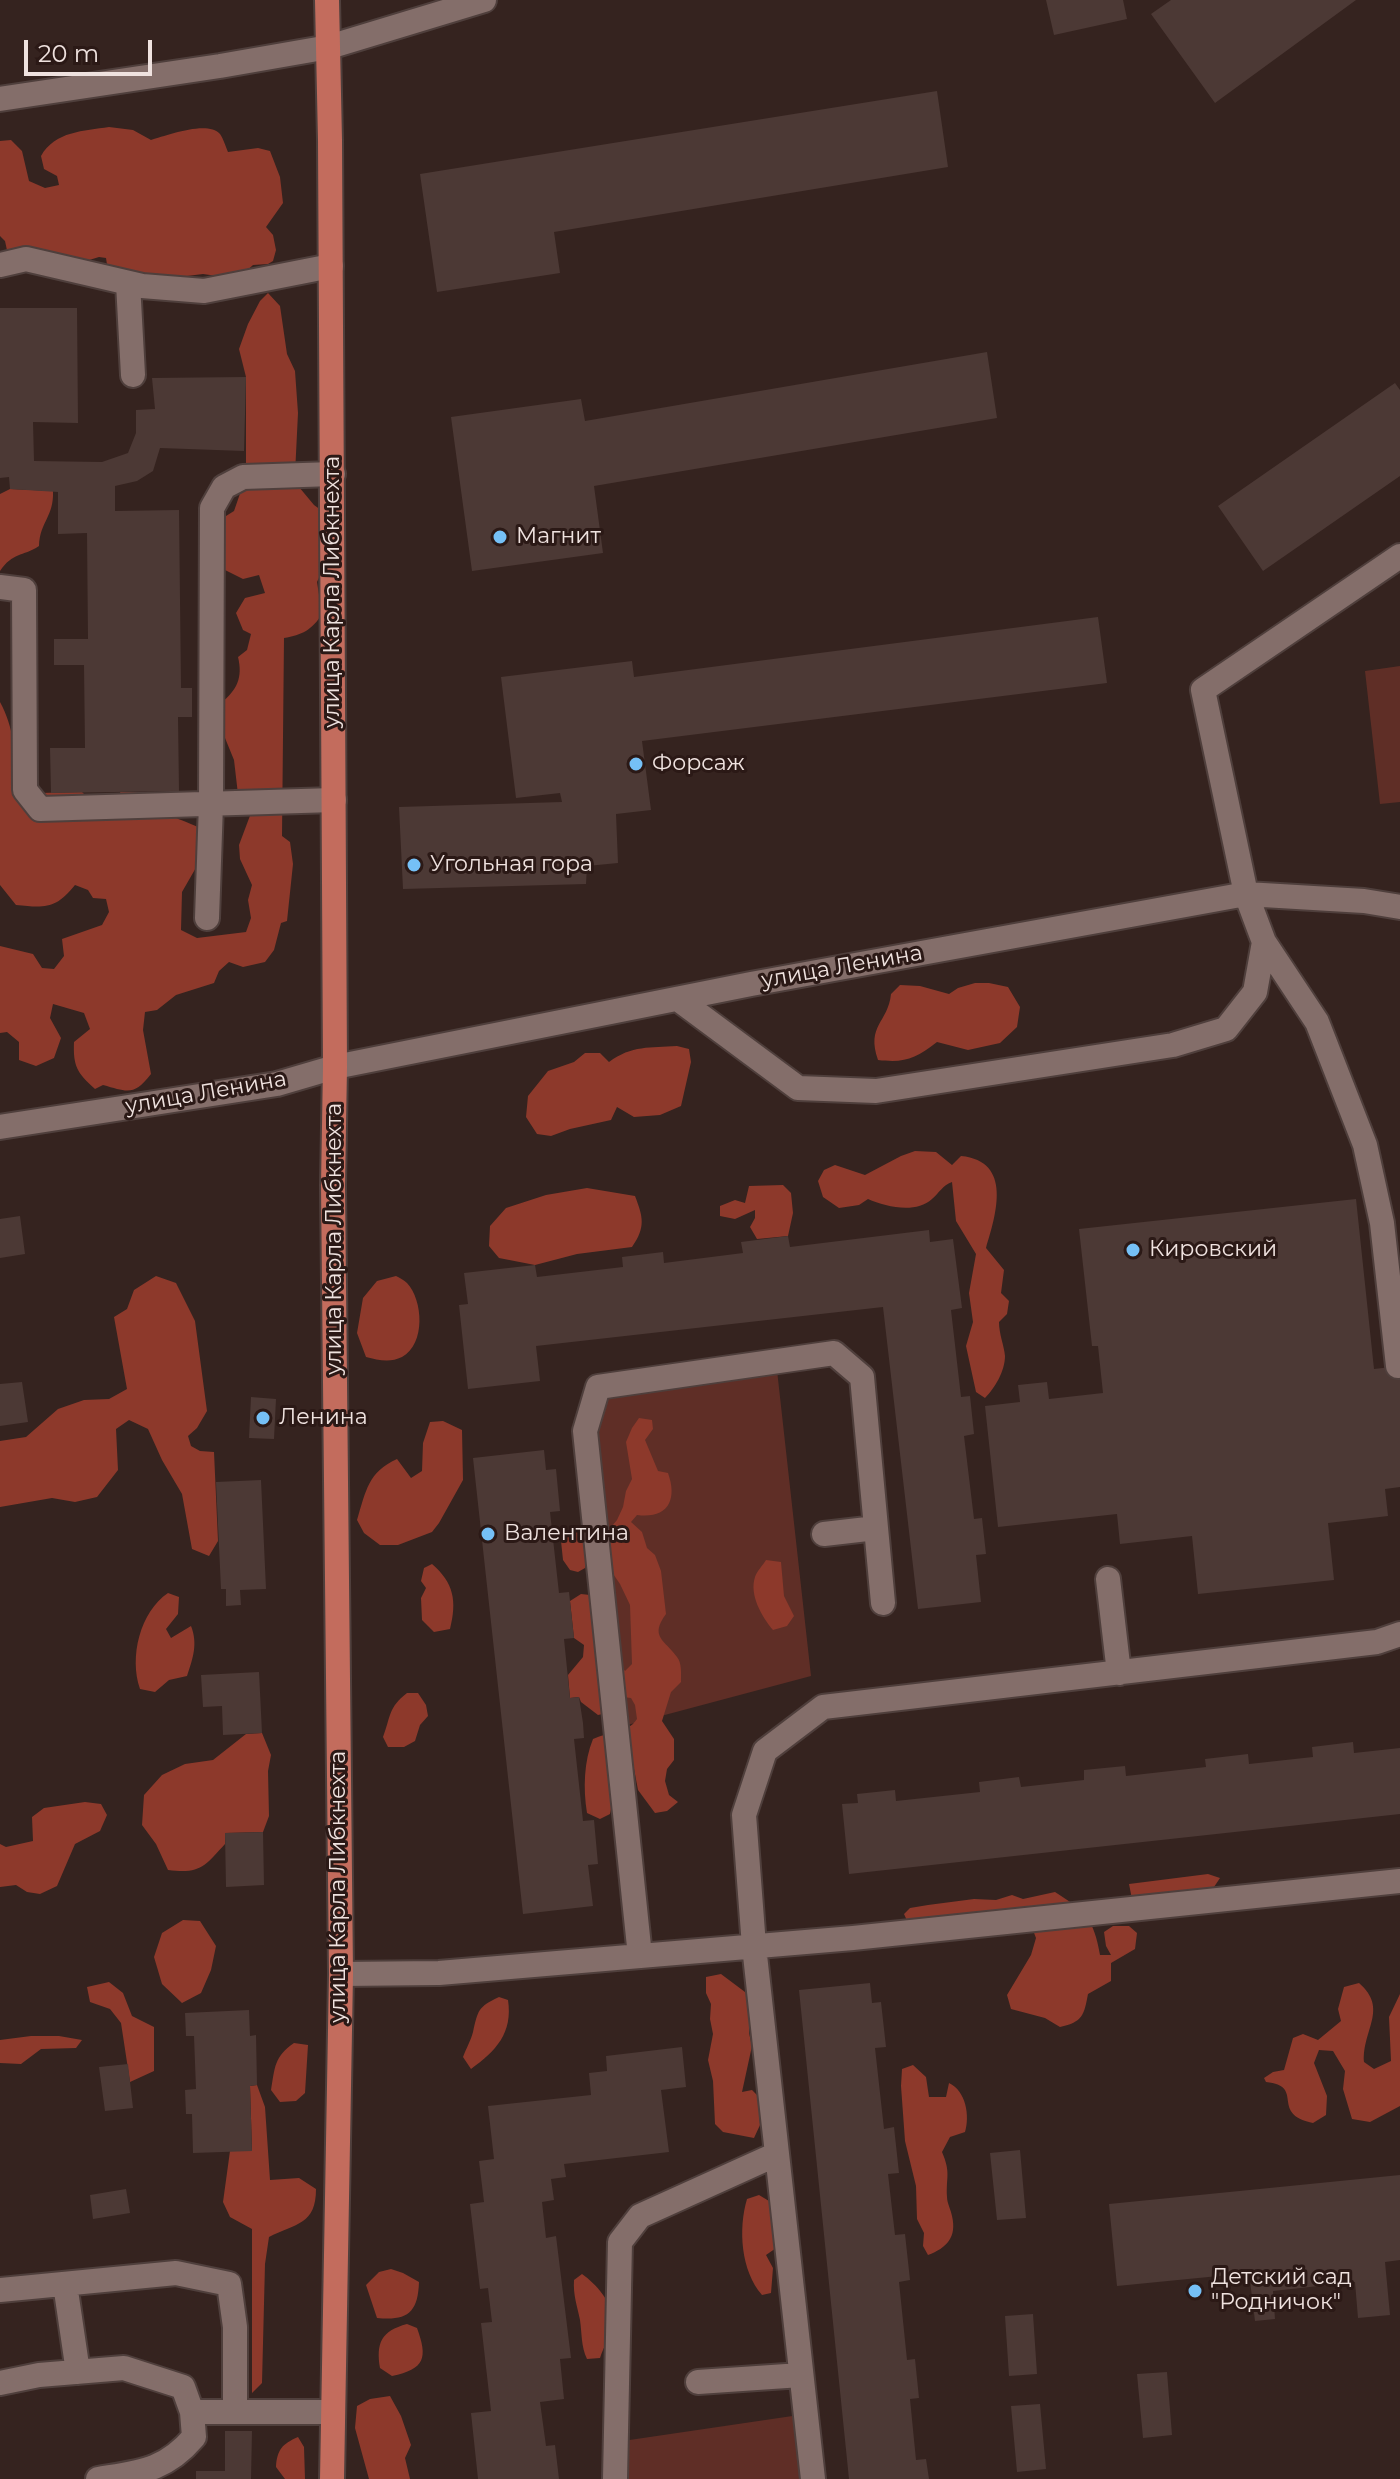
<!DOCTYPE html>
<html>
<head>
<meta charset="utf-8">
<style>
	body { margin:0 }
	#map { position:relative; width:1400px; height:2479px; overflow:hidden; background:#35231f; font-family:Montserrat,sans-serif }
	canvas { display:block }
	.scale { position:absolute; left:24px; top:40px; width:128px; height:36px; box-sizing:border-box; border:4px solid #efe2df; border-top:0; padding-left:10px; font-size:24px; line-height:28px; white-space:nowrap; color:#efe2df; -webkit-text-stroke:6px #2b1916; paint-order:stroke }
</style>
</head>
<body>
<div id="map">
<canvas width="1400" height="2479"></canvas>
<div class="scale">20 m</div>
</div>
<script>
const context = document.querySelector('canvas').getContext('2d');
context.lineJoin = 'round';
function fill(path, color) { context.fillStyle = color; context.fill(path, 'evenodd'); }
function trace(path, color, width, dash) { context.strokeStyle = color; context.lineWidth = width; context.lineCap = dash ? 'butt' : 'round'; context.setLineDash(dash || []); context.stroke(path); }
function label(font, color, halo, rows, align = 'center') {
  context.font = font + ' Montserrat,sans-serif'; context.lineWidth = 6; context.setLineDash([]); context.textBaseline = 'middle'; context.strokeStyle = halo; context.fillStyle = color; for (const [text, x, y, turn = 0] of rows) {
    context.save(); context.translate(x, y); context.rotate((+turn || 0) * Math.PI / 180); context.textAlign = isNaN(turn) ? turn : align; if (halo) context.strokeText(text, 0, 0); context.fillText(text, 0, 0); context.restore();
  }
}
fill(new Path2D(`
	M1400 666V802L1380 804 1365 671Z
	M776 1361 811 1676 616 1728 585 1431 598 1387Z
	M806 2414 813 2479H615L616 2442Z`), '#5f2e26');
fill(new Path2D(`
	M109 127 133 130 151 140C166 136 207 120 220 134 223 138 226 147 228 152L258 148 270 151 280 177 283 203 266 227 273 235 276 250 273 261 268 264 253 265 242 275 224 277 203 274 155 280 108 271 106 258 99 257 86 261 8 255 5 241 0 236V141L11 140 22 151 29 181 45 188 59 185 57 176 44 169 41 156C55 131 84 131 109 127Z
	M268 293 280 306 287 354 295 371 298 413 295 474 299 487 314 505 332 518 333 547 317 582 322 614C312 630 302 635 284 638L282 836 290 842 293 864 287 921 281 923 274 950 265 962 243 967 229 962 219 971 214 983 176 995 157 1010 145 1012 143 1030 151 1074C134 1096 128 1092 103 1085L95 1089C77 1073 73 1066 74 1042L90 1029 84 1013 53 1004 50 1018 61 1038 54 1058 36 1066 19 1060V1042L7 1032 0 1033V946L33 954 42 968 54 969 64 956 62 939 102 925 109 912 106 899 93 898 88 890 75 885C56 909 45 908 16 905L0 885V702C28 754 0 789 47 822L52 817 39 793 82 792 105 815 122 819 129 815 120 792H149C165 820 177 816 204 830L205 852 182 892 181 930 197 938 246 932 251 918 248 900 252 885 240 859 239 845 251 813 239 803 234 760 225 738 221 703C237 690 243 678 238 657L247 650 251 634 243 630 236 613 245 598 265 593 259 575 243 579 223 569 218 521 234 511 244 482 246 468V377L239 349 248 324 260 301Z
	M10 489 53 491C54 517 40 521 39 546 22 557 13 552 0 571V494Z
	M975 983H989L1008 987 1020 1007 1017 1027 1000 1043 968 1050 937 1042C915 1059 905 1063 878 1060 866 1025 888 1023 891 994L900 985 920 986 949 994 958 988Z
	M677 1046 689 1049 691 1062 681 1106 660 1115 634 1117 617 1107 611 1120 570 1129 551 1136 537 1134 526 1117 528 1096 548 1071 574 1062 585 1053H600L609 1062C632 1045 650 1048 677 1046Z
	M915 1151 936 1152 952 1165 961 1156C1013 1161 996 1215 986 1248L1004 1270 1001 1293 1009 1301 1007 1314 999 1322C999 1334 1004 1345 1005 1356 1005 1371 995 1388 985 1398L976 1392 966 1346 973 1322 969 1293 976 1254 956 1221 952 1182C942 1186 940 1192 932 1199 916 1214 886 1207 868 1199L859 1205 839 1208 823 1197 818 1181 824 1170 835 1165 865 1175 901 1156Z
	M783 1185 791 1193 793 1213 788 1236 757 1239 750 1227 755 1218V1210L735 1219 720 1216V1206L735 1200 745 1203 749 1186Z
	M587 1188 635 1196C643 1217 646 1227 632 1247L577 1254 535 1265 499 1258 489 1246 490 1226 506 1208 546 1195Z
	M156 1276 176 1283 195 1321 207 1411 197 1428 188 1436 191 1446 200 1451 214 1452 218 1541 209 1556 192 1549 182 1494 162 1460 148 1429 129 1420 116 1429 118 1470 97 1497 75 1502 52 1498 0 1507V1441L26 1437 58 1409 84 1400 109 1399 127 1389 114 1317 127 1309 134 1290Z
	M396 1276C400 1278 404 1280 407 1283 423 1300 426 1344 402 1357 390 1363 378 1360 366 1357L357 1333 363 1298 377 1281Z
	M639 1418 652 1420 653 1429 645 1440 658 1471 668 1473C678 1501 667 1519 637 1515L631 1522 642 1532 647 1548 655 1555 661 1571 666 1614C649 1637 665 1640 677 1657 682 1663 681 1674 681 1682L671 1692 662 1721 674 1739V1760L667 1769 665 1781 669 1795 678 1802 667 1811 655 1813 638 1790 634 1769 626 1759C601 1786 618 1785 610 1814L600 1819 587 1813C583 1788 584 1761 593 1739 610 1731 626 1735 637 1719L635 1705 631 1698 623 1697 607 1713 598 1715 581 1702 579 1697 570 1698 568 1675 583 1657 584 1645 574 1638 570 1601 581 1594 590 1595C596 1621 609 1649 625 1671L632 1664 630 1605 620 1584 609 1568 588 1557 585 1568 578 1572 570 1570 563 1560 561 1541C576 1522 586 1530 608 1531L617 1520 623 1507 626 1491 632 1479 626 1442 632 1428Z
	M443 1421 462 1430 463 1480 439 1523 432 1532 398 1545H380L364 1533 357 1520C366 1491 368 1472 397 1459L411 1478 422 1471 423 1443 430 1422Z
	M766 1560 781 1562 784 1596 794 1616 787 1626 773 1630C762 1617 749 1595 755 1577 757 1571 763 1565 766 1560Z
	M432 1564C454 1583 457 1601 450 1629L434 1632 422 1620 421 1598 426 1588 421 1581 424 1568Z
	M168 1593 179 1597 178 1614 166 1629 171 1638 191 1626C198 1644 193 1658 187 1676L169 1680 155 1692 140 1689C129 1657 140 1612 168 1593Z
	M407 1693H418L426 1705 428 1716 420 1725 415 1741 404 1747H388L383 1737C391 1716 388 1708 407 1693Z
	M262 1733 271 1755 268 1771 269 1816 263 1832 225 1833V1844C204 1867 200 1874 168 1870L156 1844 142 1825 144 1795 162 1775 185 1764 213 1760 246 1734Z
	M85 1802 101 1804 107 1815 100 1831 75 1844 57 1886 40 1894 27 1892 16 1885 0 1887V1844L6 1847 33 1841 32 1817 44 1808Z
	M1208 1874 1220 1878 1212 1890 1134 1909 1129 1884Z
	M1055 1892C1085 1911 1094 1919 1100 1955H1111L1106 1946 1104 1932 1113 1926H1129L1137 1933 1135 1949 1111 1963V1981L1088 1994C1084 2015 1083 2022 1060 2027L1045 2018 1011 2009 1007 1995 1031 1955 1036 1938 1029 1920 909 1925 904 1914 910 1908 928 1905 974 1899 996 1900 1012 1895 1023 1899Z
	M183 1920 200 1921 216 1946 211 1970 201 1993 182 2003 162 1984 154 1957 162 1933Z
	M721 1974 749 1995V2033L752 2046 742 2092 752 2090 758 2096 760 2125 754 2138 723 2132 715 2124 713 2081 708 2060 713 2034 710 2019 711 2004 706 1993V1977Z
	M109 1982 123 1993 132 2016 154 2027V2071L130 2082 121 2023 110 2009 90 2002 87 1987Z
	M1359 1983C1389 2009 1362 2030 1364 2062L1374 2069 1391 2061 1389 2017 1400 1994V2106L1370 2122 1352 2119 1343 2089 1345 2071 1333 2051 1319 2050 1314 2063 1327 2096 1326 2115 1313 2123C1269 2114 1306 2086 1266 2082L1264 2078 1273 2072 1284 2070 1293 2038 1303 2034 1318 2040 1341 2021 1338 2009 1344 1987Z
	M499 1997 508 2000C513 2033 496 2051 471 2069L463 2057C466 2049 471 2040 473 2032 478 2010 478 2007 499 1997Z
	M31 2036H59L82 2040 76 2048 41 2049 21 2064 0 2063V2040Z
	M294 2043 308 2045 305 2093 296 2101 280 2102 271 2090C275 2067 274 2057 294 2043Z
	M913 2065 926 2077 929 2097H946L949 2083C966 2091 970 2116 965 2132L950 2137 942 2152C951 2173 946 2176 947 2197 947 2203 951 2210 952 2216 957 2237 947 2248 928 2255L923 2246 924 2233 917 2219 916 2186 905 2141 901 2086 902 2069Z
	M257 2085 265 2107 270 2180 299 2178 316 2189C316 2225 296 2223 269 2237L265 2264 262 2383 252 2393V2229L230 2217 223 2202 230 2151 252 2150 250 2086Z
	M759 2195 774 2204 779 2246 766 2255 773 2268 771 2293 762 2295C741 2271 738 2229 747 2199Z
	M391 2269 403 2273 419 2282C418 2313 407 2321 377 2318L366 2285 379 2272Z
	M582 2274C596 2284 613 2302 612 2321 612 2333 603 2348 600 2358L587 2359C581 2346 582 2334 580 2320 577 2305 573 2295 574 2280Z
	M407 2324 417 2328C428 2358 425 2369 392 2376L380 2368C376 2343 381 2331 407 2324Z
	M390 2396 401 2416 411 2445 405 2458 410 2479H369L355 2428 357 2406 370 2399Z
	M298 2437 304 2447 305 2479H285L276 2467C277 2450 282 2444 298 2437Z`), '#8d392b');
fill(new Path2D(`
	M1046 0H1123L1127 19 1054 35Z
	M1171 0H1356L1215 103 1151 14Z
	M937 91 948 167 554 232 560 273 437 292 420 174Z
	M0 308H77L78 423 33 422 34 461 102 462 128 453 136 433V410L155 409 152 378 246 377 244 451 160 448 153 471 137 481 115 486V511L179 510 181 688H192V717H178L179 791 51 793 50 748H85L84 665H54V639H88L87 533 58 534V492L10 489 9 477 0 478Z
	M987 352 997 418 594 486 603 553 472 571 451 417 581 399 585 421Z
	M1395 383 1400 390V476L1263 571 1218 506Z
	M1098 617 1107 683 642 741 651 810 616 814 618 863 587 866 586 884 403 889 399 807 562 802 560 793 516 798 501 677 632 661 634 677Z
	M1356 1199 1374 1369 1400 1366V1487L1385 1489 1388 1516 1328 1523 1334 1580 1198 1594 1192 1536 1120 1544 1117 1514 998 1527 985 1406 1020 1402 1018 1385 1047 1382 1049 1399 1103 1393 1098 1346H1092L1079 1229Z
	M20 1216 25 1254 0 1258V1219Z
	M929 1230 930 1242 953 1239 962 1308 951 1310 961 1397 970 1396 974 1434 964 1436 974 1519 982 1518 986 1554 976 1555 981 1602 918 1609 883 1307 536 1346 540 1381 468 1389 459 1305 468 1304 464 1273 535 1265 537 1277 623 1267 622 1257 663 1252 664 1263 743 1253 741 1242 788 1236 790 1247Z
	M22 1382 28 1422 0 1426V1384Z
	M251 1397 276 1399 274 1439 249 1438Z
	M544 1450 546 1470 556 1469 560 1511 550 1512 559 1593 569 1592 574 1638 564 1639 570 1698 579 1697 583 1723 584 1738 574 1739 583 1821 594 1820 598 1864 588 1865 593 1906 523 1914 473 1458Z
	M261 1480 266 1589 240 1590 241 1605 226 1606V1589H221L216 1482Z
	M259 1672 262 1733 223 1735 222 1706 203 1707 201 1675Z
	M1353 1742 1354 1753 1400 1748V1814L849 1874 842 1804 858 1803 857 1794 895 1790 896 1801 980 1792 979 1782 1019 1777 1021 1787 1084 1780V1770L1125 1766 1126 1776 1206 1767 1205 1759 1248 1754 1249 1764 1313 1757 1312 1747Z
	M263 1832 264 1885 226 1887 225 1833Z
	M870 1983 872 2003 881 2002 886 2047 875 2048 884 2129 894 2127 899 2173 888 2174 895 2235 905 2234 910 2280 899 2282 907 2360 915 2359 919 2398 910 2399 916 2460 926 2459 929 2479H849L799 1990Z
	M249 2010 250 2036 256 2035 257 2085 250 2086 252 2151 193 2153 192 2114H186L185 2090 196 2089 194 2036H186L185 2013Z
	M682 2047 686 2087 661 2090 669 2152 564 2164 566 2177 551 2179 554 2200 542 2202 546 2238 556 2236 571 2358 560 2359 564 2399 540 2402 546 2446 555 2445 559 2479H478L471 2413 491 2411 481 2323 492 2322 488 2288 480 2289 470 2204 484 2202 479 2161 494 2159 488 2106 591 2095 589 2073 607 2071 606 2056Z
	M128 2064 133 2108 105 2111 99 2067Z
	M1020 2150 1026 2218 997 2220 990 2153Z
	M1400 2175V2260L1385 2262 1390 2315 1358 2318 1355 2282 1273 2291 1275 2319 1255 2321 1249 2273 1117 2286 1109 2204Z
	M126 2189 130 2213 93 2219 90 2195Z
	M1033 2314 1037 2374 1009 2376 1005 2316Z
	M1167 2372 1172 2435 1143 2438 1137 2374Z
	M1040 2404 1046 2469 1017 2472 1011 2406Z
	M225 2431H252L251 2479H196V2471H225Z`), '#4c3935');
const minor = new Path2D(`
	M0 99 220 66 329 47 484 0
	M0 265 26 259 142 286 204 291 331 266
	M128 283 133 375
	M0 587 24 590 25 790 40 809 334 800
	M207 918 211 804 212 508 224 487 243 477 333 474
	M678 999 798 1088 876 1091 1173 1045 1226 1029 1255 992 1264 942
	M0 1127 277 1084 335 1067 751 984 1246 894 1364 901 1400 907
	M1398 1366 1382 1223 1365 1145 1317 1022 1264 942 1246 894 1203 690 1400 556
	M824 1534 876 1528
	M1108 1579 1119 1673
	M640 1956 585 1431 598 1387 834 1353 862 1377 883 1603
	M341 1974 439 1973 853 1938 1400 1881
	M65 2284 78 2372
	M0 2290 176 2273 229 2284 235 2327V2412
	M698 2382 801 2375
	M0 2383 39 2375 124 2368 183 2387 192 2412 194 2437C165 2471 140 2472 98 2479
	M192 2412H332
	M615 2479 620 2242 640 2216 777 2154
	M813 2479 754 1946 744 1815 765 1751 823 1707 1377 1642 1400 1634`);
const major = new Path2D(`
	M327 0 330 140 335 1067 333 1185 341 1974 332 2479`);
trace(minor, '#4f3f3c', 28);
trace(major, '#4f3f3c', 28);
trace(minor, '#846e6a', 24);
trace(major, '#c36c5d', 24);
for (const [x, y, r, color] of [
	[500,537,8,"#75c0f6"],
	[636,764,8,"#75c0f6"],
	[414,865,8,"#75c0f6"],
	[1133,1250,8,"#75c0f6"],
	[263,1418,8,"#75c0f6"],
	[488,1534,8,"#75c0f6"],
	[1195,2291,8,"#75c0f6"]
]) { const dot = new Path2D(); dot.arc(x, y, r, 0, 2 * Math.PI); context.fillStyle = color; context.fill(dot); trace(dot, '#2b1916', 3); }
label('22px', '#efe2df', '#2b1916', [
	["Магнит",516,537],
	["Форсаж",652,764],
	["Угольная гора",430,865],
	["Кировский",1149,1250],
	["Ленина",279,1418],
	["Валентина",504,1534],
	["Детский сад",1211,2278],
	["\"Родничок\"",1211,2303]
], 'left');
label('22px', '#efe2df', '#2b1916', [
	["улица Карла Либкнехта",333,592,-90],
	["улица Ленина",842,967,-10],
	["улица Ленина",206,1093,-10],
	["улица Карла Либкнехта",335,1239,-90],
	["улица Карла Либкнехта",339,1887,-90]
]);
</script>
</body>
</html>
